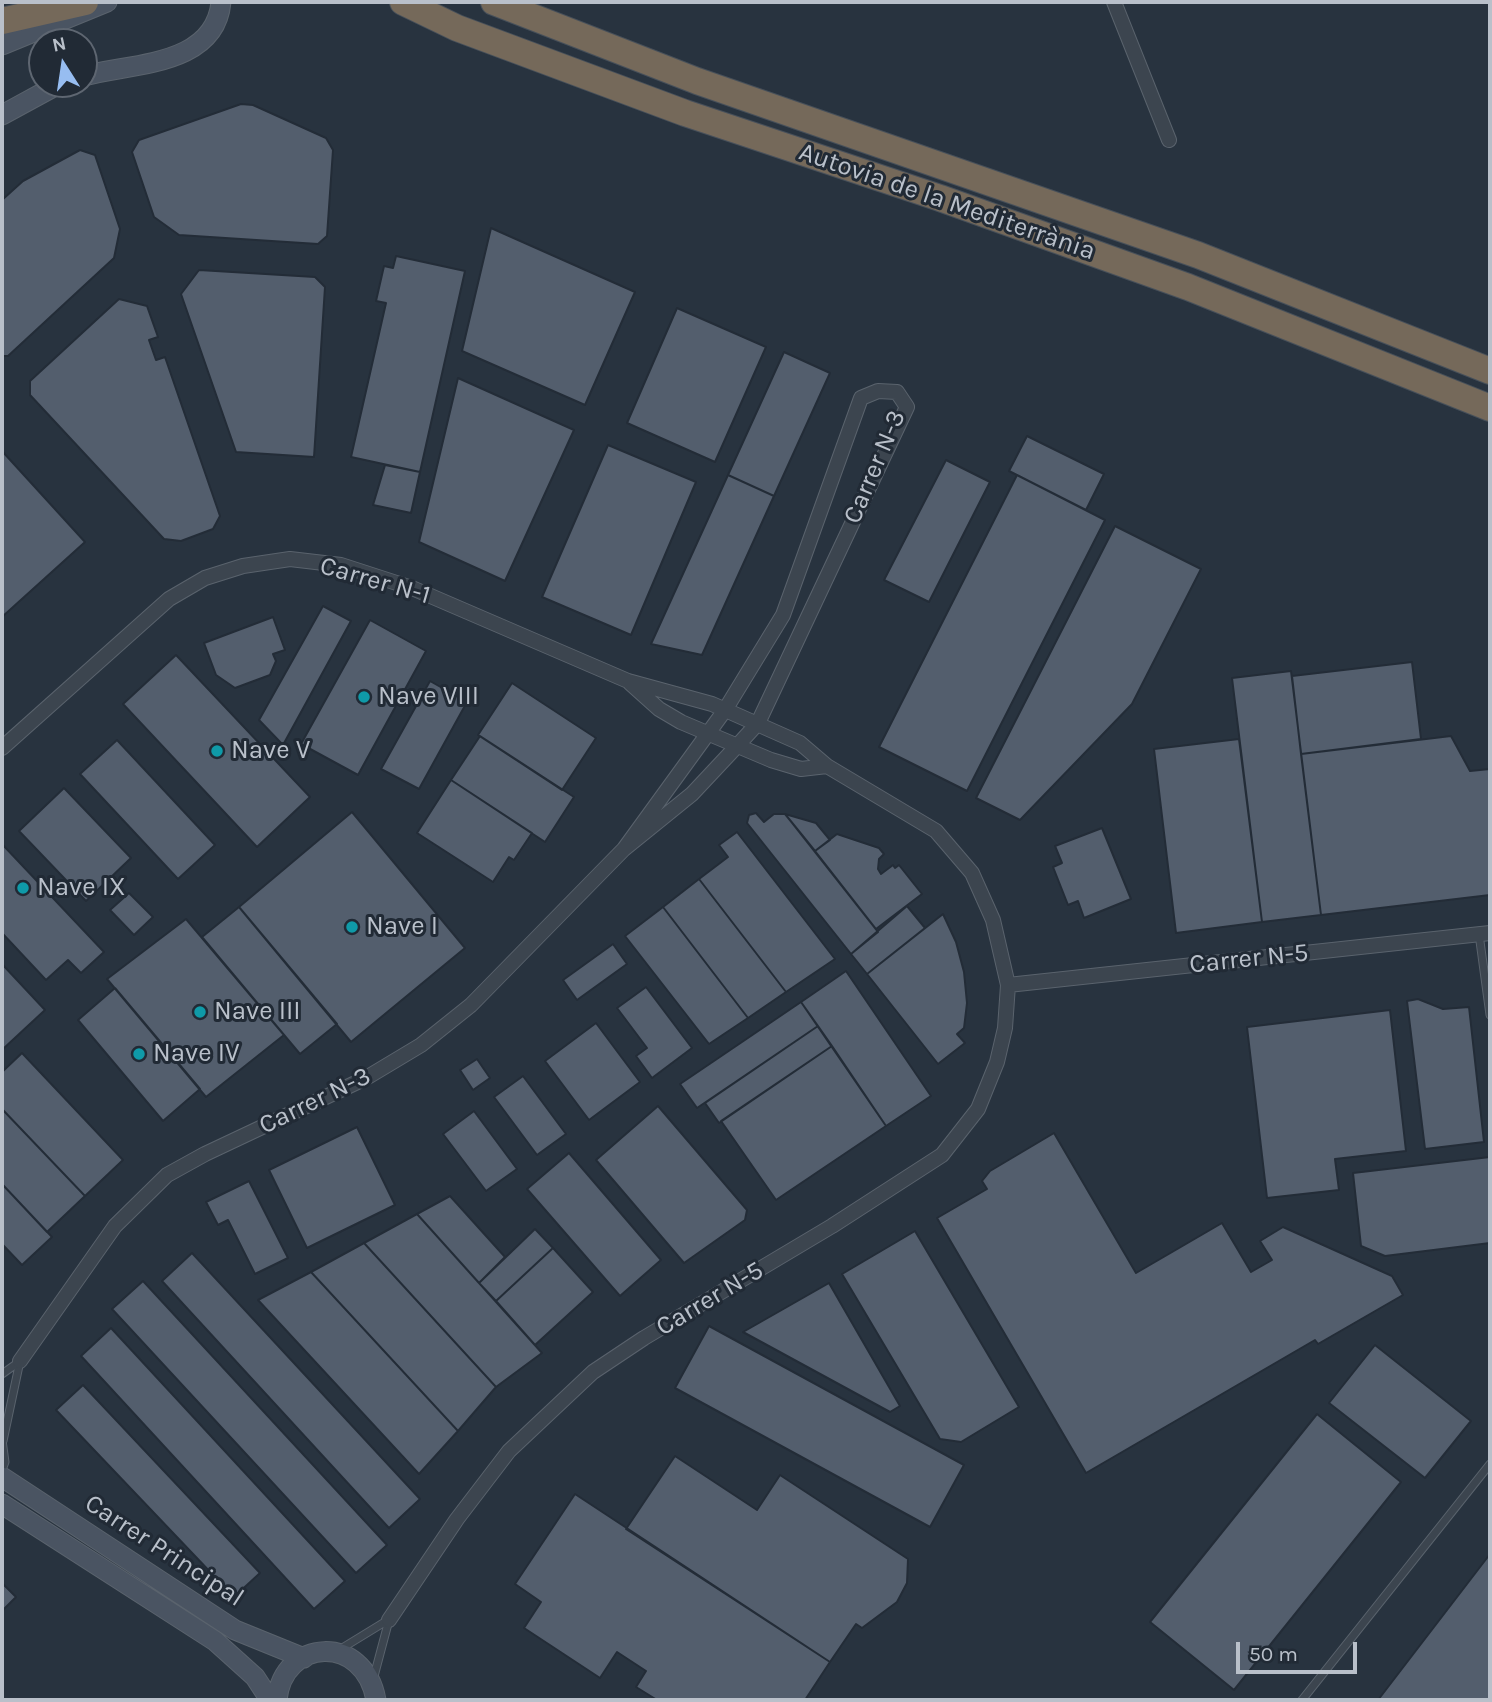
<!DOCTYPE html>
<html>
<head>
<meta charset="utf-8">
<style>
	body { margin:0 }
	#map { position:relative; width:1492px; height:1702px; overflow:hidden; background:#28333f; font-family:Karla,sans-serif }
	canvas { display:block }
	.frame { position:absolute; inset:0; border:4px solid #b9c0ca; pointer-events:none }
	.north { position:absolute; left:28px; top:28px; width:70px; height:70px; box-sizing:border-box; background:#212a35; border:2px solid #5e6671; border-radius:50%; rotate:348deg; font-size:19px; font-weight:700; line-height:28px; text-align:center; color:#b9c0ca }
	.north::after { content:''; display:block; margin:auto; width:24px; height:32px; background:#97bdf1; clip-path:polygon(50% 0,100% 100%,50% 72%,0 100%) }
	.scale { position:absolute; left:1236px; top:1642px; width:121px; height:32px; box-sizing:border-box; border:4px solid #b9c0ca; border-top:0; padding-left:9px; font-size:21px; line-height:24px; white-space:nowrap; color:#b9c0ca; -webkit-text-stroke:5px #212a35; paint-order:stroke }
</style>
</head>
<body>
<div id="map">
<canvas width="1492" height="1702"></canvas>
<div class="frame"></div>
<div class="north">N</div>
<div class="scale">50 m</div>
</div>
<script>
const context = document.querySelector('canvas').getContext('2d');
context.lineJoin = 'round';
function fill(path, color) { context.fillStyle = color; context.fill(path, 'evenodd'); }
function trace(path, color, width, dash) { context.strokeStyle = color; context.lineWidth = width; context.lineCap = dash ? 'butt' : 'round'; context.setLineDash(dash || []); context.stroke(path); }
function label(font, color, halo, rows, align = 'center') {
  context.font = font + ' Karla,sans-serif'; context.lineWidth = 6; context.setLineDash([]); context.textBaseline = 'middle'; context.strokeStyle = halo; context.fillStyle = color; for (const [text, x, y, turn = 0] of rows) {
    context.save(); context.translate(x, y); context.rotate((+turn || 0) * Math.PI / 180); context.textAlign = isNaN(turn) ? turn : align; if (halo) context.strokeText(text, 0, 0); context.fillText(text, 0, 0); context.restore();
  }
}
const building = new Path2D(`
	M241 104 253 105 326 138 333 150 327 236 318 244 179 235 154 217 132 152 139 140Z
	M80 150 95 155 120 229 114 258 8 356H2V200L23 181Z
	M491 228 635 292 585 405 462 351Z
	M396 256 465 271 420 472 351 457 386 303 376 301 384 266 393 268Z
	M199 270 315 277 325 287 314 457 236 452 181 294Z
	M119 299 147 306 158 337 149 340 156 360 165 357 220 516 213 529 181 541 164 539 30 395V381Z
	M677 308 766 347 715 462 627 423Z
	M784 352 830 373 774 496 728 475Z
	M458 378 574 430 505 581 419 542Z
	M1027 436 1104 474 1086 510 1009 471Z
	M608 445 696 482 631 635 542 597Z
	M2 451 85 542 2 617Z
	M946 460 990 482 929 602 884 580Z
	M385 465 420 472 411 513 373 505Z
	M728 475 774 496 702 655 651 644Z
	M1017 475 1105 520 967 791 879 747Z
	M1115 526 1201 569 1132 704 1020 820 976 798Z
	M323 606 351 621 283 745 259 720Z
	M273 617 285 650 273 654 276 661 270 675 235 688 216 675 204 643Z
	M370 620 426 651 358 775 301 744Z
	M176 655 310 797 257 847 123 704Z
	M1412 662 1421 739 1301 754 1292 676Z
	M1291 671 1321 915 1262 922 1232 678Z
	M430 681 467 702 419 789 381 769Z
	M512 683 596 738 562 790 478 735Z
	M480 736 574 797 545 842 451 780Z
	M1451 736 1470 771 1490 769V895L1321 915 1301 754Z
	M1239 739 1262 922 1176 933 1154 749Z
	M117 740 215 845 178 879 80 774Z
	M451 780 532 833 514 860 509 857 493 882 417 833Z
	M64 788 131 858 86 901 19 831Z
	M352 812 465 948 351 1042 239 907Z
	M756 813 764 822 774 814H785L878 932 851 954 747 823 749 815Z
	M785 814 816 823 830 840 815 851Z
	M1102 828 1131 899 1084 918 1078 901 1068 905 1053 867 1062 863 1055 846Z
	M737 832 835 959 786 992 699 879 728 857 719 845Z
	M837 834 879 848 884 854 879 859 878 869 881 874 893 865 895 868 899 865 922 894 876 929 815 851Z
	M2 844 104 952 81 973 68 960 46 980 2 933Z
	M699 879 786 992 748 1018 663 907Z
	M129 893 153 917 134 935 110 910Z
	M907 906 925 928 867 974 851 954Z
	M239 907 337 1024 300 1054 202 937Z
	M663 907 748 1018 709 1044 625 936Z
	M943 914 956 942 964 972 967 1003 964 1028 957 1034 965 1043 938 1064 867 974Z
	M186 919 284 1035 206 1097 107 979Z
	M613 944 627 964 577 1000 563 980Z
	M2 964 45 1010 3 1049 2 1048Z
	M846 971 931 1096 886 1126 801 1002Z
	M646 987 692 1048 652 1078 636 1056 647 1048 617 1008Z
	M115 988 200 1089 163 1121 78 1020Z
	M1418 999 1443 1009 1469 1007 1484 1142 1425 1149 1407 1001Z
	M801 1002 818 1026 697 1108 680 1084Z
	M1390 1010 1406 1151 1335 1159 1339 1190 1267 1198 1247 1027Z
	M596 1023 640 1082 589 1120 545 1061Z
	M818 1026 832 1046 719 1123 705 1103Z
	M832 1046 886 1126 776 1200 721 1121Z
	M22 1053 123 1160 85 1196 2 1109V1072Z
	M477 1059 490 1078 473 1090 460 1070Z
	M523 1076 566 1134 537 1155 494 1097Z
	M658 1106 747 1210 745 1220 684 1263 596 1160Z
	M2 1109 85 1196 47 1232 2 1184Z
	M474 1111 517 1169 486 1191 443 1134Z
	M357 1127 395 1205 307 1248 269 1170Z
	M1054 1133 1136 1273 1222 1223 1251 1272 1272 1260 1260 1241 1283 1227 1392 1276 1403 1295 1318 1344 1315 1340 1086 1473 937 1218 987 1189 982 1181 990 1171Z
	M569 1153 661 1260 620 1296 527 1189Z
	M1490 1157V1243L1385 1256 1361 1246 1353 1173Z
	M249 1181 288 1258 255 1274 228 1220 218 1225 206 1202Z
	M2 1184 52 1237 22 1265 2 1244Z
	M450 1196 505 1257 479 1283 417 1214Z
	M417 1214 542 1353 496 1387 364 1243Z
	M535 1229 553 1248 496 1301 479 1283Z
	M915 1231 1019 1407 961 1442 940 1439 842 1274Z
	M364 1243 496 1387 458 1431 311 1272Z
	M553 1248 593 1292 535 1345 496 1301Z
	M192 1253 420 1499 389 1528 162 1281Z
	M311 1272 458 1431 419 1474 258 1300Z
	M143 1281 387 1545 356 1573 112 1309Z
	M829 1283 900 1406 890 1412 743 1332Z
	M709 1326 964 1465 930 1527 675 1388Z
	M111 1328 345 1581 314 1609 81 1356Z
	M1375 1345 1471 1421 1425 1478 1329 1403Z
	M83 1385 260 1573 234 1597 56 1410Z
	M1317 1414 1401 1482 1234 1690 1150 1622Z
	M675 1456 757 1510 780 1475 908 1559 907 1583 897 1602 862 1628 856 1624 830 1662 626 1529Z
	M575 1494 830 1662 805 1700H657L636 1687 646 1671 617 1652 600 1678 524 1628 541 1602 515 1584Z
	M1490 1554V1700H1378Z
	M2 1583 16 1597 2 1611Z`);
fill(building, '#535e6d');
trace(building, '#232c37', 2);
const lane = new Path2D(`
	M1479 934 1490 1015
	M2 1374 19 1362
	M3 1441 20 1361
	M2 1470 5 1462 2 1440
	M339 1650 388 1620
	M373 1680 389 1620
	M1302 1700 1490 1464`);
const street = new Path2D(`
	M1114 2 1169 140
	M630 683 659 709 681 722 771 760 801 769 827 766
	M2 748 169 599 205 578 243 566 290 559 341 565 412 588 628 681 712 704 800 743 827 766 936 831 972 873 993 920 1008 985 1005 1028 997 1062 978 1109 942 1155 832 1226 644 1338 593 1372 509 1451 457 1519 389 1620
	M1008 985 1490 933
	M20 1361 115 1226 167 1175 205 1154 366 1078 421 1045 471 1005 624 849 692 794 737 746 758 723 907 407 897 392 878 391 861 398 783 615 725 710 624 849`);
const secondary = new Path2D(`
	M2 45 107 2
	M84 76C130 63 215 67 221 2
	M2 115 59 84
	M2 1477 235 1630 304 1658
	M2 1504 215 1641 255 1677 270 1700
	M277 1700C283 1638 364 1633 376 1700`);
const highway = new Path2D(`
	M403 2 457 28 685 113 940 198 1188 287 1490 408
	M494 2 697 81 1198 255 1490 371
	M2 21 85 2`);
trace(lane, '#5a636d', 9);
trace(street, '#5a636d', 16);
trace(secondary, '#5a636d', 21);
trace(highway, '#47505a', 28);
trace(lane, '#3c454f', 7);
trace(street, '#3c454f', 14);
trace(secondary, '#4a5462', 19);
trace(highway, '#75695a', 26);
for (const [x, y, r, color] of [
	[364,697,7,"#0f9aa8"],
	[217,751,7,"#0f9aa8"],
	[23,888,7,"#0f9aa8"],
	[352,927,7,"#0f9aa8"],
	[200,1012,7,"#0f9aa8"],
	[139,1054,7,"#0f9aa8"]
]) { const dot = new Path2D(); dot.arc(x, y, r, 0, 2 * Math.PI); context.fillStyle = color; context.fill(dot); trace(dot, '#212a35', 2.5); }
label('26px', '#b9c0ca', '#212a35', [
	["Autovia de la Mediterrània",947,202,19],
	["Carrer N-3",875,467,-67],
	["Carrer N-1",375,581,16],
	["Carrer N-5",1249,959,-6],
	["Carrer N-3",315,1101,-26],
	["Carrer N-5",710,1299,-31],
	["Carrer Principal",164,1551,33]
]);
label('26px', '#b9c0ca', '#212a35', [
	["Nave VIII",378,697],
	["Nave V",231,751],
	["Nave IX",37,888],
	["Nave I",366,927],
	["Nave III",214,1012],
	["Nave IV",153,1054]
], 'left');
</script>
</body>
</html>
